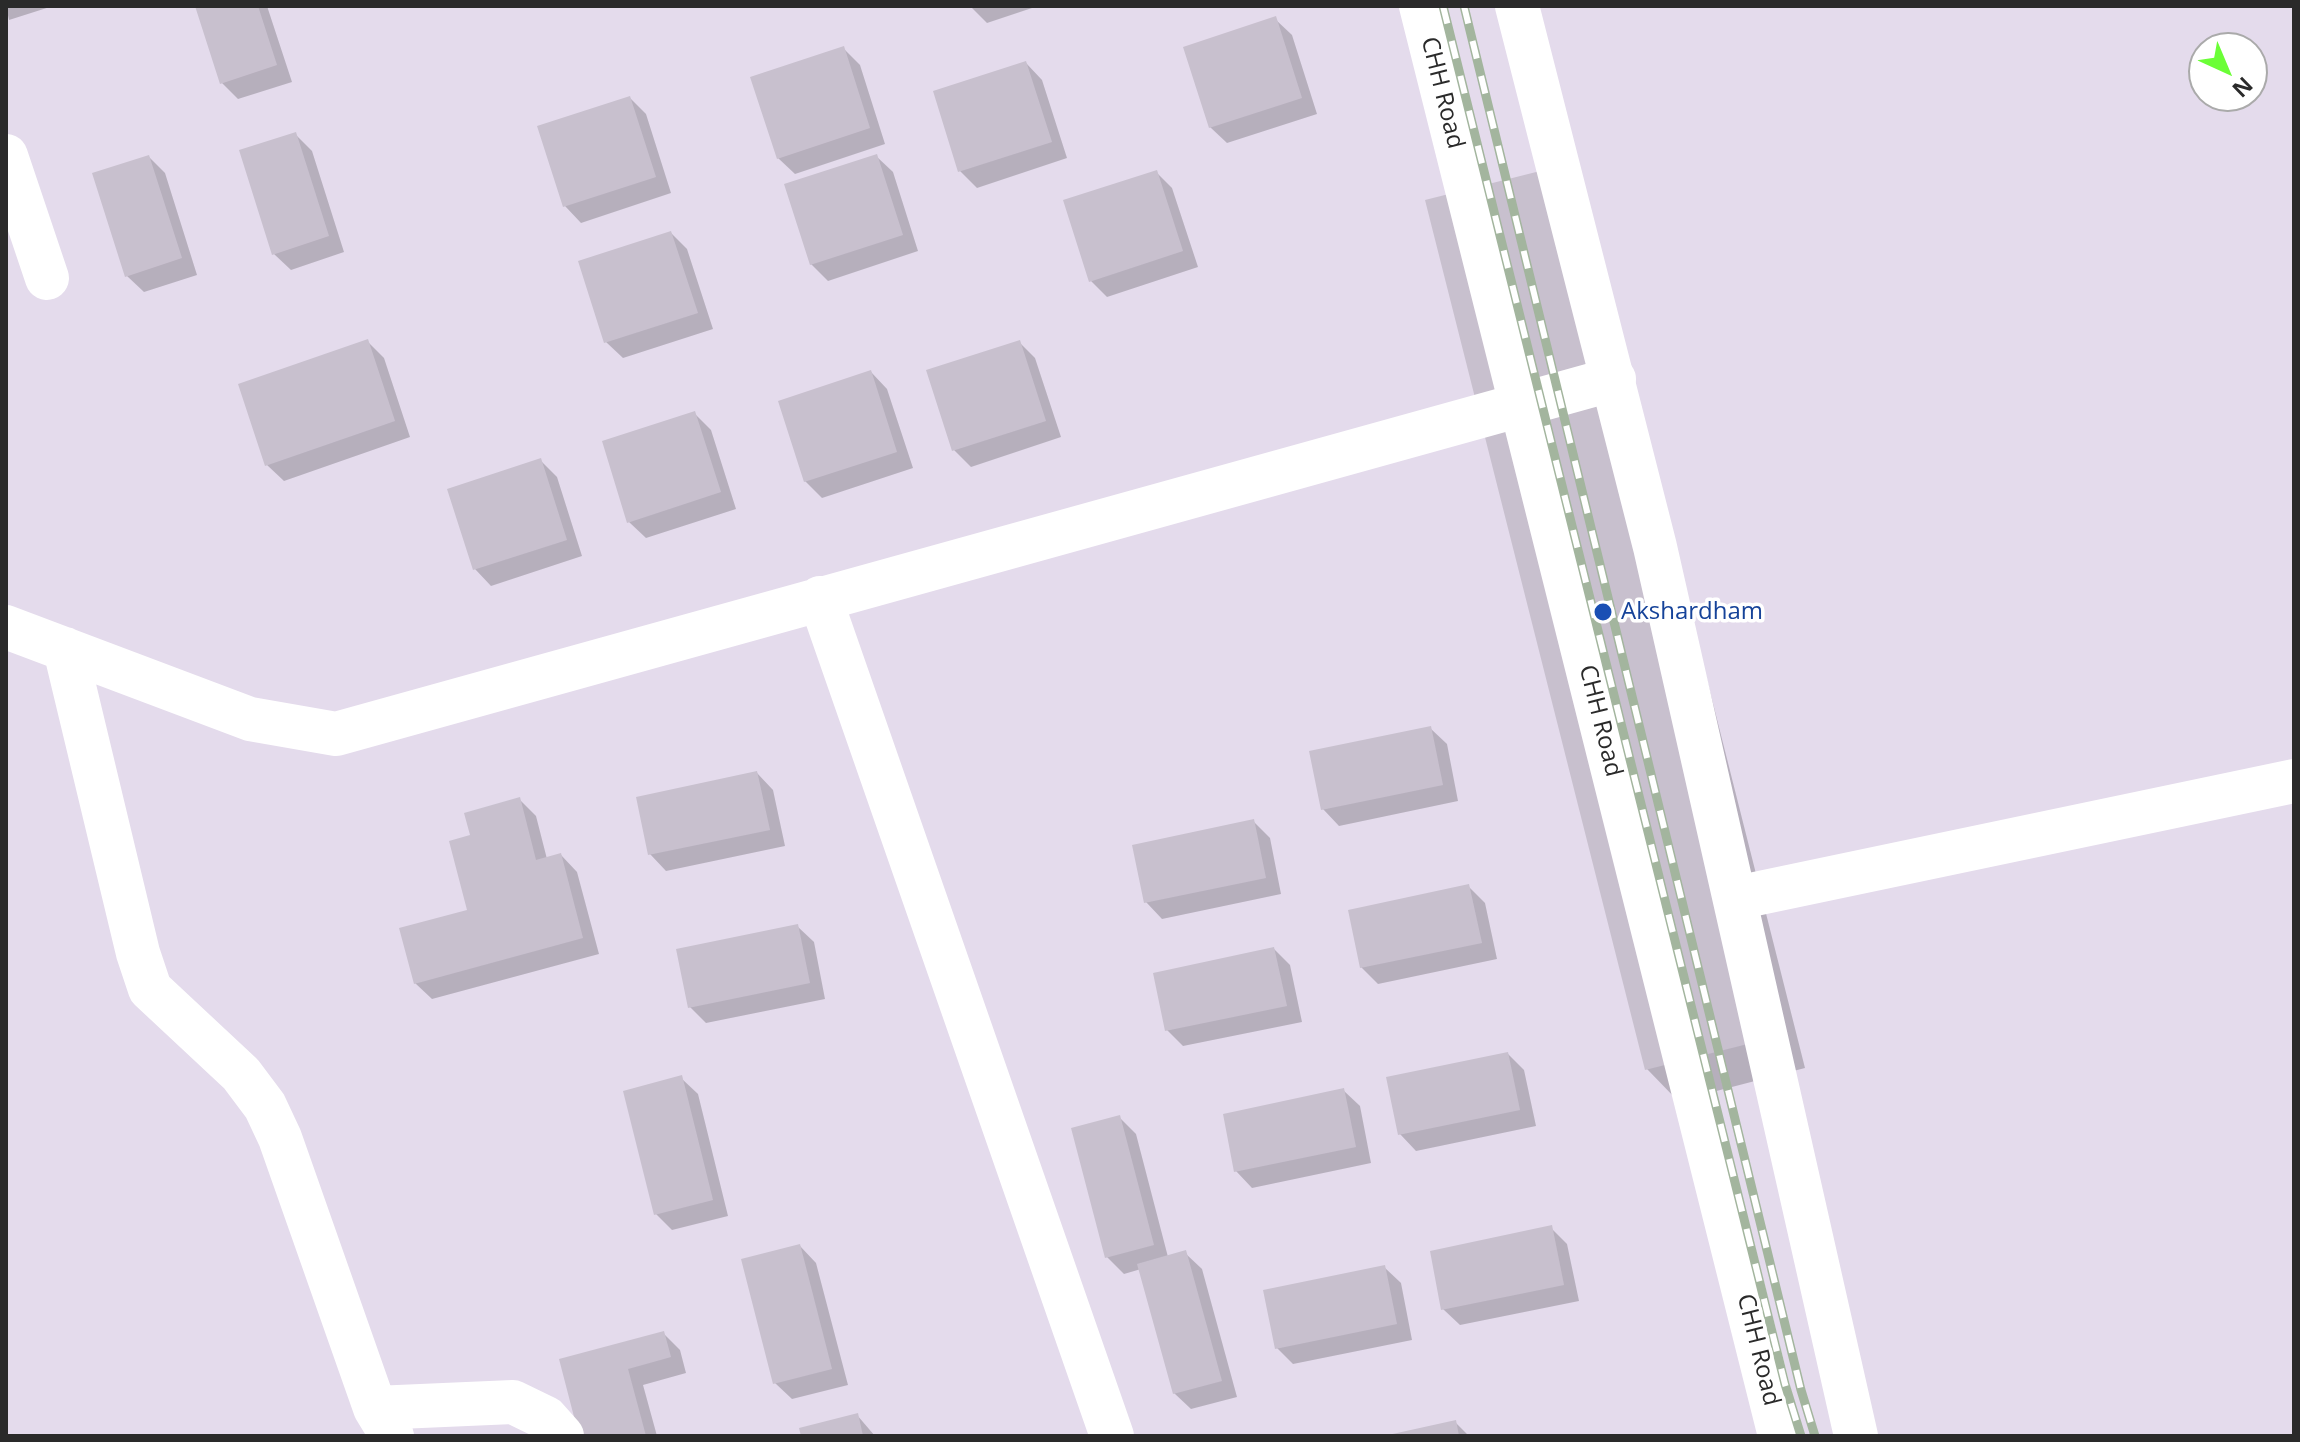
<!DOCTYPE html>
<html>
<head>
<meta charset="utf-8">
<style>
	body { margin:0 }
	#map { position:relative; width:2300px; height:1442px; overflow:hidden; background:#e4dbec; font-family:"Open Sans",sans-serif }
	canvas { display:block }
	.frame { position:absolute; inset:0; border:8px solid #2a2a2a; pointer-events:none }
	.north { position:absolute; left:2188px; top:32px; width:80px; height:80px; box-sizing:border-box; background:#fff; border:2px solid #aaa; border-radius:50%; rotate:136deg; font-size:22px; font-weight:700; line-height:32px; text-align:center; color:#2a2a2a }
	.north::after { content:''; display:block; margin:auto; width:28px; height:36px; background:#6bfe37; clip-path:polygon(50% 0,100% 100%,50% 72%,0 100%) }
</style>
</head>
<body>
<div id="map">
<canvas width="2300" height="1442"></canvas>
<div class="frame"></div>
<div class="north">N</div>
</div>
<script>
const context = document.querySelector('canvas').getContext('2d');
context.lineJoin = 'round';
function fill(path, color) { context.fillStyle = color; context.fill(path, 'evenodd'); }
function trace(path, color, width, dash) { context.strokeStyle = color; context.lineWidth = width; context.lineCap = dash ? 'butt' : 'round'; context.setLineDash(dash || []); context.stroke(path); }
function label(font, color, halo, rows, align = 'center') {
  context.font = font + ' "Open Sans",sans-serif'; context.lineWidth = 7; context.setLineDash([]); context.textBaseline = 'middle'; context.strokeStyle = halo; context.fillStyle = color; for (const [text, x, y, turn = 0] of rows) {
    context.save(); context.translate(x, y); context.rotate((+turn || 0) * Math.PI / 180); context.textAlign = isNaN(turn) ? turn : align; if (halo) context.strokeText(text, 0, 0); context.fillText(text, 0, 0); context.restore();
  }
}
fill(new Path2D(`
	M6 6H53L9 20Z
	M197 6H267L292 82 238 99 221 82Z
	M970 6H1038L987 23Z
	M1275 19 1292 35 1317 114 1227 143 1210 127Z
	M843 48 860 65 885 144 795 174 778 158Z
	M1026 63 1042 80 1067 158 977 188 960 171 935 93Z
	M630 98 646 114 671 193 581 223 565 206Z
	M296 135 312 151 344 252 291 270 274 254Z
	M876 156 893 172 918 251 828 281 811 264Z
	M149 157 165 173 197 275 144 292 127 276Z
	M1156 172 1172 188 1198 267 1107 297 1091 281Z
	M1586 200 1805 1068 1678 1101 1647 1069Z
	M671 233 687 249 713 329 623 358 606 342Z
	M367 341 384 358 410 437 284 481 267 465Z
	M1019 342 1035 358 1061 437 971 467 954 450Z
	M871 372 887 389 913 468 822 498 805 481Z
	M694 413 711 430 736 509 646 538 629 522Z
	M540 460 557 477 582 556 491 586 475 569Z
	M1430 728 1447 744 1458 801 1339 826 1323 809Z
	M757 773 773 790 785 846 666 871 650 854Z
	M519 799 536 816 547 859 561 855 577 872 599 954 432 999 415 983 470 911 473 837Z
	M1253 821 1270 838 1281 894 1162 919 1146 902Z
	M1468 886 1485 903 1497 959 1378 984 1361 967Z
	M797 926 814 942 825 999 706 1023 690 1007Z
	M1274 949 1290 965 1302 1022 1183 1046 1167 1030Z
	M1508 1054 1524 1070 1536 1126 1416 1151 1400 1134Z
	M681 1078 698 1094 728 1216 672 1230 656 1214Z
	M1343 1090 1360 1106 1371 1163 1252 1188 1236 1171Z
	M1119 1117 1136 1134 1168 1257 1185 1253 1202 1269 1237 1397 1191 1409 1174 1393 1141 1269 1124 1274 1107 1257 1073 1130Z
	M1551 1228 1567 1244 1579 1301 1460 1325 1443 1309Z
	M800 1246 816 1263 848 1385 792 1399 775 1383Z
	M1384 1267 1401 1283 1412 1340 1293 1364 1277 1348Z
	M663 1333 680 1350 686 1373 643 1385 657 1436H582L562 1361Z
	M857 1415 875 1436H803Z
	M1455 1422 1469 1436H1391Z`), '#0003');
fill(new Path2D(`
	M195 6H258L277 65 220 84Z
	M1276 16 1302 98 1209 128 1183 47Z
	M844 46 870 128 777 159 750 77Z
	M1026 61 1052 142 958 172 933 91Z
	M630 96 656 177 563 207 537 126Z
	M296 132 329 236 272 255 239 150Z
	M877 154 903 235 810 265 784 184Z
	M149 155 182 258 125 277 92 173Z
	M1556 167 1775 1037 1645 1070 1425 200Z
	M1157 170 1183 251 1089 282 1063 200Z
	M671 231 698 313 604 343 578 261Z
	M368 339 395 421 265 466 238 384Z
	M1020 340 1046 421 952 451 926 370Z
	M871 370 897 452 804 482 778 401Z
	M695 411 721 492 627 523 602 441Z
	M541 458 567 540 473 570 447 489Z
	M1431 726 1443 785 1321 810 1309 751Z
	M757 771 770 830 648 855 636 797Z
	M520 797 536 860 561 853 583 938 414 984 399 928 467 910 449 841 470 835 464 813Z
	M1254 819 1266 878 1144 903 1132 845Z
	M1469 884 1482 943 1360 968 1348 910Z
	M798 924 810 983 688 1008 676 949Z
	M1274 947 1287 1006 1165 1031 1153 973Z
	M1508 1052 1520 1110 1398 1135 1386 1077Z
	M682 1075 713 1200 654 1215 623 1091Z
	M1344 1088 1356 1147 1234 1172 1223 1114Z
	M1120 1115 1154 1245 1105 1258 1071 1128Z
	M1552 1225 1564 1285 1441 1310 1430 1251Z
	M800 1244 832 1369 773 1384 741 1259Z
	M1186 1250 1222 1381 1173 1394 1137 1264Z
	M1385 1265 1397 1324 1275 1349 1263 1290Z
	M664 1331 671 1357 628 1369 646 1436H579L559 1359Z
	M858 1413 863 1436H801L799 1428Z
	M1456 1420 1459 1436H1388V1435Z`), '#c8c0ce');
trace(new Path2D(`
	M6 156 47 278
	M820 598 1112 1436
	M6 627 250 719 336 734 1614 379
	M65 649 138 953 150 989 241 1074 265 1106 280 1138 375 1408 392 1436
	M1736 898 2294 781
	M375 1408 513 1402 546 1418 562 1436`), '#fff', 44);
trace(new Path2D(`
	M1421 6 1780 1436
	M1517 6 1655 547 1856 1436`), '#fff', 44);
const rail = new Path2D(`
	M1443 6 1785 1384 1801 1436
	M1464 6 1801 1390 1815 1436`);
trace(rail, '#a3b59e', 9);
trace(rail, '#fff', 6, [18]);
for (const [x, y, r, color] of [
	[1603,612,10,"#1a4fb4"]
]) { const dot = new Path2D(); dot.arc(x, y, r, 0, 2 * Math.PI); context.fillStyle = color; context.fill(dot); trace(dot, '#fff', 3); }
label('24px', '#2a2a2a', '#fff', [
	["CHH Road",1442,93,76],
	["CHH Road",1600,721,76],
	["CHH Road",1758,1350,76]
]);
label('24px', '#164399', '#fff', [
	["Akshardham",1621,612]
], 'left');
</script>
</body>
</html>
